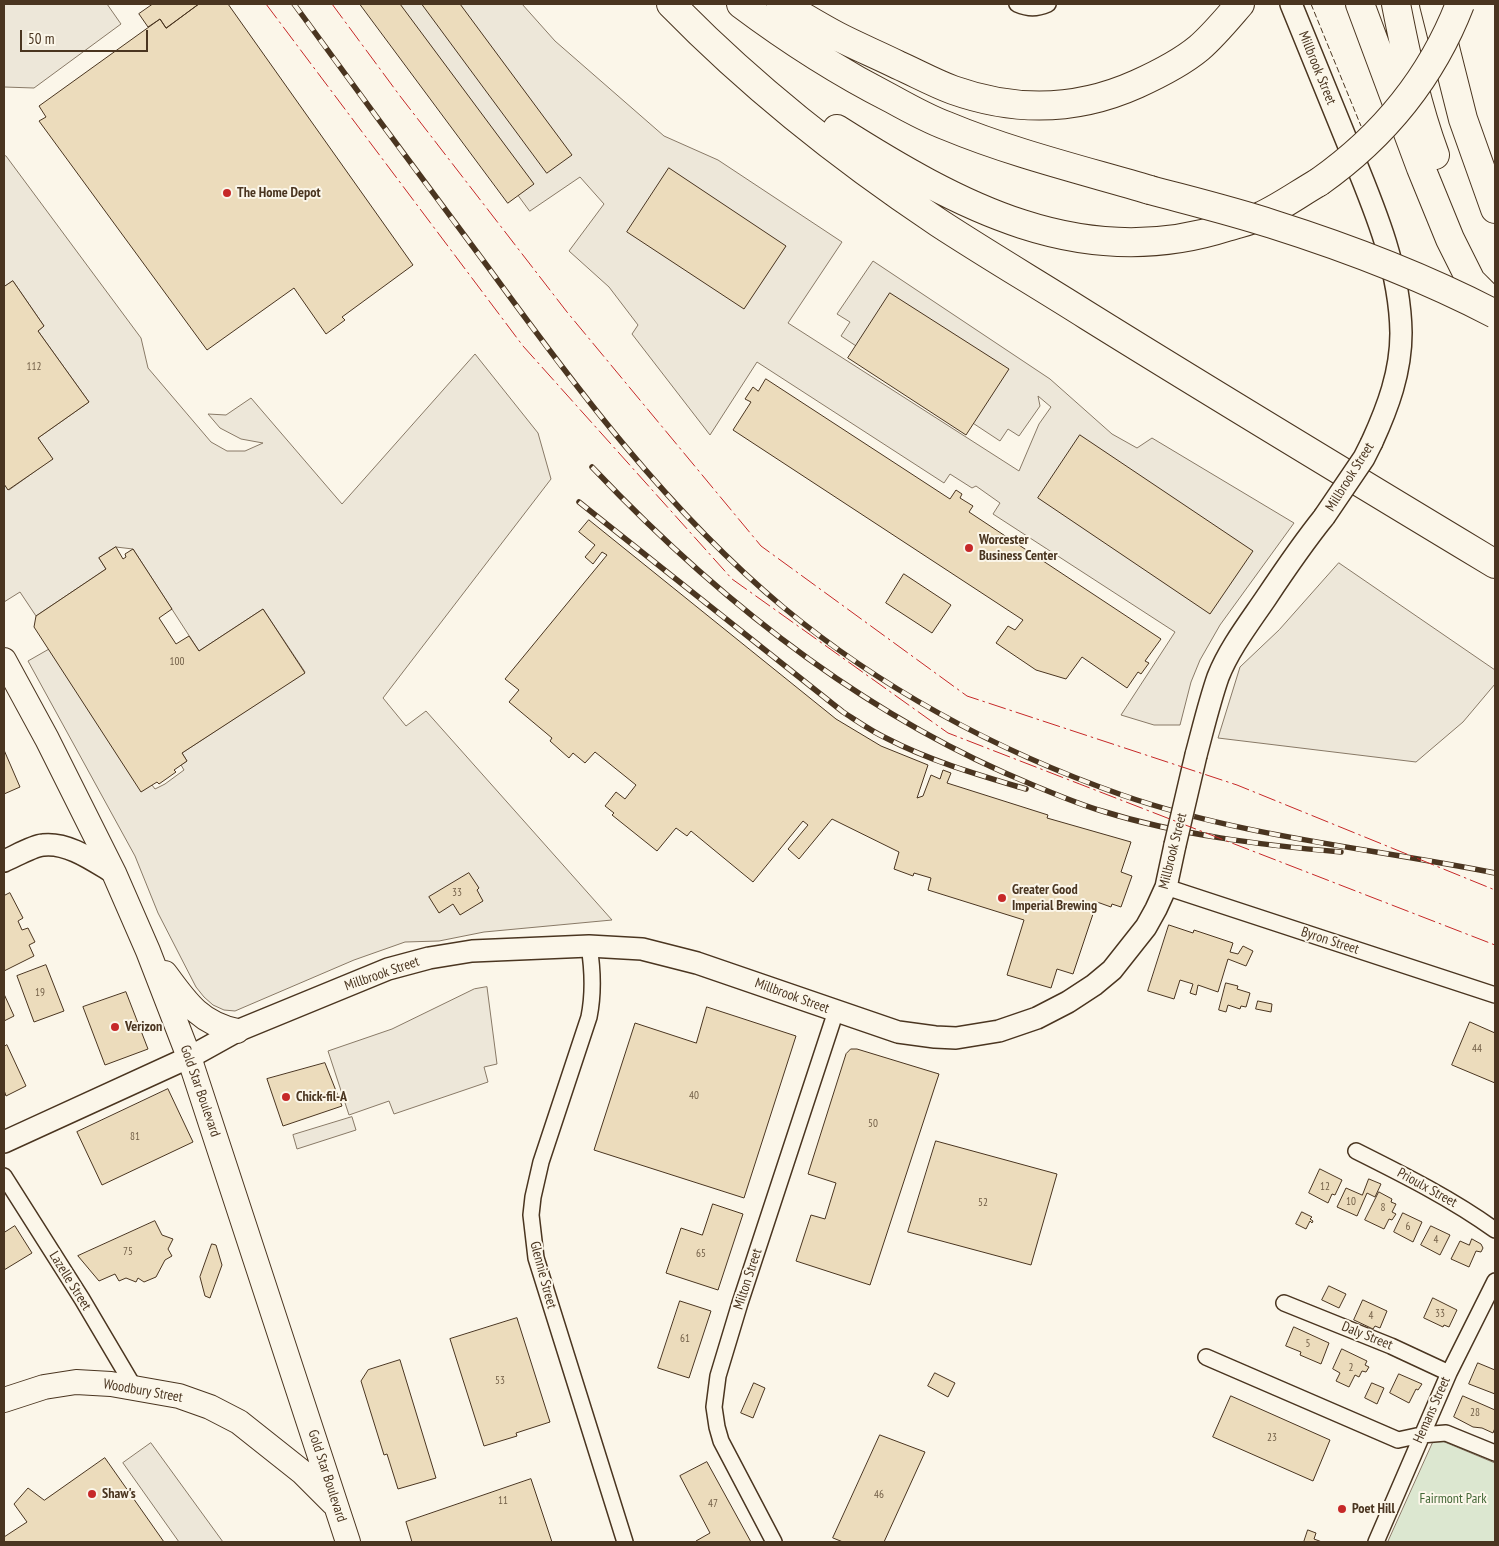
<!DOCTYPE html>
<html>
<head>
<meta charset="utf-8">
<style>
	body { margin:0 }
	#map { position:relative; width:1499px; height:1546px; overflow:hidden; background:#fbf6e9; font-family:"PT Sans Narrow",sans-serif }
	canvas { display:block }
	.frame { position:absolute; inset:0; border:5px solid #4a3520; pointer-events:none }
	.scale { position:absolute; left:20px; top:30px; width:128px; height:22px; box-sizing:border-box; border:2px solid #4a3520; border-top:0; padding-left:6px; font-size:15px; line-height:18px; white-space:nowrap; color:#4a3520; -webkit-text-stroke:4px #fbf6e9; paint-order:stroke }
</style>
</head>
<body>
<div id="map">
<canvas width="1499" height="1546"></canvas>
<div class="frame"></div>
<div class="scale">50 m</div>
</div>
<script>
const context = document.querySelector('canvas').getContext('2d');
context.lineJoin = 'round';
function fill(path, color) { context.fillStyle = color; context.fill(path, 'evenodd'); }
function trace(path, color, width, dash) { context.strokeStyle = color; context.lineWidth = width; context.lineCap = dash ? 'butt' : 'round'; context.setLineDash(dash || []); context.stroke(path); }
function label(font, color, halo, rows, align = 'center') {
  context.font = font + ' "PT Sans Narrow",sans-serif'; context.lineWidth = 4; context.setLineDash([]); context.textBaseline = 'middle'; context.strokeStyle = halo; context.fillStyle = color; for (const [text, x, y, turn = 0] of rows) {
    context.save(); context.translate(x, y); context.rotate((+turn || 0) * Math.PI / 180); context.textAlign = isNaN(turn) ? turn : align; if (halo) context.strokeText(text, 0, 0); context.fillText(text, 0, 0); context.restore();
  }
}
const green = new Path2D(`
	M1435 1438 1495 1463V1542H1388Z`);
fill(green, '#dce7d0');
trace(green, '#887966', 1);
const parking = new Path2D(`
	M4 4H107L121 24 34 88 4 87Z
	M378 4H522L555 41 664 136 718 160 842 242 788 323 1019 471 1039 424 1051 407 1038 396 1040 406 1019 436 1008 429 1000 441 841 336 850 322 837 314 873 261 1050 379 1112 434 1137 448 1152 438 1294 523 1220 625 1200 660 1191 682 1180 725H1154L1121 715 1175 632 993 514 1000 503 976 486 972 488 950 474 944 483 757 362 710 435 632 334 638 325 609 287 569 251 604 204 580 177 530 211Z
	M6 156 141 338 148 368 211 442 227 451H245L263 443 241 439 220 428 208 414 226 415 251 398 342 504 475 354 538 433 551 479 383 698 406 726 426 711 612 920 484 932 439 941 405 942 354 960 235 1011 224 1010 213 1005 204 997 196 987 158 913 135 856 28 661 49 649 155 789 165 784 184 770 181 765 187 761 182 753 305 672 263 609 199 651 133 549 116 547 99 558 106 569 36 616 20 592 4 602V484L9 490 52 459 38 438 89 402 38 331 44 326 13 281 4 287V157Z
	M1339 563 1495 670V684L1463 722 1416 762 1218 738 1240 667 1279 630Z
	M487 987 497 1064 484 1067 488 1082 394 1114 389 1101 349 1115 328 1051 392 1029 474 989Z
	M352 1117 356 1130 297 1149 293 1135Z
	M151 1443 223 1542H179L123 1463Z`);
fill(parking, '#ede7d9');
trace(parking, '#887966', 1);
const building = new Path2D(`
	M153 4H199L166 28 160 19 148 27 139 14Z
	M199 4H228L413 265 342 317 345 320 326 334 294 288 207 350 39 121 46 117 39 106 160 19 166 28Z
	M360 4H400L534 184 508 203Z
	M422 4H460L572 155 547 173Z
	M669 168 786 246 744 309 627 232Z
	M13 281 44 326 38 331 89 402 38 438 53 459 8 490 4 484V287Z
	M890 293 1009 369 966 435 848 358Z
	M766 379 950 499 956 490 962 494 960 498 973 506 969 512 1161 639 1145 661 1149 663 1141 674 1138 672 1127 688 1082 657 1066 679 1036 670 996 643 1008 626 1015 630 1023 620 733 430 751 402 745 399 753 387 758 391Z
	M1080 435 1253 551 1210 614 1038 498Z
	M589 520 836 719 881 746 928 765 917 798 923 796 931 775 940 779 943 770 951 773 947 783 1048 815 1047 818 1131 842 1121 872 1132 876 1121 907 1112 904 1111 907 1097 902 1073 974 1057 969 1051 988 1007 975 1024 920 928 890 931 878 914 873 913 876 894 869 899 852 832 819 799 859 788 849 808 825 803 821 753 882 691 831 687 836 676 828 657 851 612 815 614 813 605 806 616 792 625 799 636 785 595 752 585 763 573 753 569 758 550 741 552 738 509 702 519 690 505 679 607 555 602 552 593 564 585 557 595 545 579 532Z
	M116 547 123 559 126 557 125 554 133 549 172 609 159 618 176 644 189 636 199 651 263 609 305 673 182 753 187 761 174 770 176 772 159 784 157 782 141 792 34 627 36 616 106 569 99 558Z
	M904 574 951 605 932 633 886 603Z
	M4 750 20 787 4 794Z
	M469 873 479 888 477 890 483 901 460 915 453 904 439 913 429 897Z
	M10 893 23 918 18 921 22 930 28 928 35 942 29 945 34 956 4 971V896Z
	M1169 925 1193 933 1194 930 1233 943 1230 952 1238 954 1243 946 1253 951 1246 966 1228 959 1218 992 1198 985 1196 995 1190 993 1193 984 1180 980 1174 999 1148 991Z
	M46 965 64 1011 34 1022 17 976Z
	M1226 983 1238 986 1237 989 1250 993 1246 1007 1241 1006 1240 1009 1228 1005 1226 1012 1219 1010Z
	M126 992 148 1049 105 1065 83 1007Z
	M4 994 14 1016 4 1021Z
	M1258 1001 1272 1004 1271 1012 1256 1009Z
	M707 1007 796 1036 744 1198 594 1150 635 1023 696 1043Z
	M1470 1022 1495 1033V1083L1452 1065Z
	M7 1045 26 1086 6 1096 4 1090V1047Z
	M851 1049H857L939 1074 870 1285 796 1261 811 1215 825 1219 836 1183 808 1174 846 1054Z
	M325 1063 342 1106 283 1126 267 1079Z
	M168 1089 193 1142 102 1185 77 1132Z
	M936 1141 1057 1174 1031 1265 908 1232Z
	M1320 1169 1342 1180 1335 1195 1332 1194 1328 1203 1309 1193Z
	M1369 1179 1381 1184 1375 1197 1367 1193 1357 1216 1337 1207 1346 1188 1362 1195Z
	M1379 1192 1392 1199 1391 1202 1396 1204 1392 1212 1396 1214 1392 1220 1389 1219 1384 1229 1365 1220Z
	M713 1204 743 1214 718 1290 666 1273 681 1228 702 1235Z
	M1302 1212 1312 1217 1310 1219 1313 1221 1312 1223 1310 1221 1306 1229 1296 1224Z
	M1403 1213 1422 1222 1413 1242 1394 1232Z
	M155 1221 162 1235 173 1239 168 1249 172 1256 165 1260 156 1277 144 1282 138 1278 136 1282 126 1278 119 1281 115 1274 99 1281 78 1256Z
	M15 1226 32 1253 4 1270V1233Z
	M1431 1226 1450 1235 1440 1255 1421 1245Z
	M1472 1239 1481 1244 1483 1248 1481 1252 1476 1251 1469 1267 1451 1259 1460 1241 1469 1245Z
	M212 1244 216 1245 222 1265 210 1298 205 1296 200 1277Z
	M1329 1286 1346 1294 1339 1308 1322 1300Z
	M1433 1298 1457 1310 1449 1327 1444 1325 1443 1327 1424 1318Z
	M1363 1300 1387 1311 1380 1328 1375 1326 1373 1329 1354 1320Z
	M680 1301 711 1311 689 1378 658 1368Z
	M517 1318 550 1422 516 1433 517 1436 484 1446 450 1339Z
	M1294 1327 1329 1343 1321 1364 1300 1355 1301 1352 1286 1346Z
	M1342 1349 1367 1361 1365 1365 1369 1367 1366 1372 1362 1371 1359 1377 1355 1375 1349 1387 1336 1381 1340 1373 1333 1369Z
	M400 1360 436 1478 398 1489 387 1454 384 1455 361 1381 368 1370Z
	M1478 1363 1495 1370V1394L1469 1384Z
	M935 1373 955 1383 948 1397 928 1386Z
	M1399 1374 1422 1384 1418 1390 1416 1389 1409 1403 1390 1393Z
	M754 1383 765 1388 753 1418 741 1413Z
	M1372 1383 1384 1388 1377 1404 1365 1398Z
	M1231 1396 1330 1440 1313 1481 1213 1437Z
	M1463 1396 1495 1410V1428L1493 1433 1482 1428 1473 1427 1454 1417Z
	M880 1435 925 1452 884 1542H843L833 1538Z
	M105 1458 164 1542H4V1537L27 1522 14 1504 28 1488 44 1500Z
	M707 1462 751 1542H697L696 1541 710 1533 680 1476Z
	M531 1479 552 1542H412L406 1522Z
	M1308 1530 1316 1533 1314 1539 1322 1542H1304Z`);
fill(building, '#ecdcbc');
trace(building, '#4a3520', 1);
const minor = new Path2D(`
	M1017 4C1029 9 1036 9 1048 4
	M1166 887 1495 995
	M589 946C593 971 594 992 589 1017L541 1162 533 1197 531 1215 536 1258 625 1542
	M1356 1151C1404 1175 1452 1199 1495 1230
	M4 1176 82 1299 134 1387
	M1284 1303 1391 1346 1449 1373
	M1206 1357 1398 1440 1421 1435 1446 1433 1495 1453
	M774 1542 721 1441 717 1427 714 1407 718 1376 740 1303 836 1011
	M1376 1542 1449 1373 1495 1281`);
const secondary = new Path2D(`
	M1291 4C1310 50 1329 97 1348 144 1373 205 1400 266 1401 333 1401 372 1388 407 1372 442
	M1196 755C1203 729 1209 703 1218 677 1229 649 1249 623 1266 598 1284 571 1303 543 1324 517
	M4 861C14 857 32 846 43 845 68 842 94 861 114 873
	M4 1142 192 1056 237 1031 388 969 429 958 472 951 589 946 642 949 697 963 898 1032 935 1037 956 1038 999 1031 1037 1018 1068 1002 1094 985 1112 970 1146 927 1156 909 1166 887 1175 845`);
const primary = new Path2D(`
	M4 660 47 739 114 873 148 951 189 1057 348 1542
	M165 973C186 1002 200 1023 237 1031
	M4 1400 44 1387 76 1382 111 1384 179 1396 210 1407 239 1422 302 1472 333 1503`);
const motorway = new Path2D(`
	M671 4C751 86 843 159 939 223 988 255 1039 285 1088 316 1223 400 1359 482 1495 564
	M741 4C789 40 839 72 892 99 910 109 928 119 947 126 1012 153 1082 170 1150 190
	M781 4C799 14 818 26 837 36 856 46 878 55 898 65 916 73 934 83 953 90 1015 112 1077 111 1137 84 1159 74 1181 63 1199 48 1214 35 1227 19 1240 4
	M1360 4 1421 168 1450 239 1471 281 1495 305
	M1396 4C1406 55 1417 106 1435 155
	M1434 4 1463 119 1495 209
	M837 129C957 205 1081 274 1227 227 1239 223 1252 221 1263 215 1282 206 1300 193 1319 182`);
trace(minor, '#4a3520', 18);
trace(secondary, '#4a3520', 24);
trace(primary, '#4a3520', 26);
trace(motorway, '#4a3520', 30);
trace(minor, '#fbf6e9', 15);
trace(secondary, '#fbf6e9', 21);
trace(primary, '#fbf6e9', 24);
trace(motorway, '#fbf6e9', 28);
const rail = new Path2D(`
	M294 4C358 92 423 180 488 267 576 388 668 511 783 607 883 690 1000 752 1122 795 1243 837 1371 848 1495 873
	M592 467C716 598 864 716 1033 785 1055 794 1078 804 1102 811 1179 835 1261 845 1341 852
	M579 502 843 712C857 721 871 731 886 738 930 761 979 775 1026 789`);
trace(rail, '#4a3520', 5.5);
trace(rail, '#fbf6e9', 4, [11]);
const secondaryBridge = new Path2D(`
	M1324 517 1364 458 1372 442
	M1175 845 1196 755`);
const motorwayBridge = new Path2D(`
	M1319 182C1384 136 1431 79 1460 4
	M1150 190C1191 201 1232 211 1272 224 1348 248 1424 277 1495 314`);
trace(secondaryBridge, '#4a3520', 24, []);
trace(motorwayBridge, '#4a3520', 30, []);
trace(secondaryBridge, '#fbf6e9', 21);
trace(motorwayBridge, '#fbf6e9', 28);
trace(new Path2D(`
	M1311 4 1361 126`), '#4a3520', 1, [6, 2.5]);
trace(new Path2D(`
	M266 4 523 346 732 579 948 733 1495 945
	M332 4 400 96 567 312 761 546 967 696 1237 785 1495 890`), '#c62828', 1, [18, 4, 2.5, 4]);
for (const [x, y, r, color] of [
	[227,193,5,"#c62828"],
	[969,548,5,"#c62828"],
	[1002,898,5,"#c62828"],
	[115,1027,5,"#c62828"],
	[286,1097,5,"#c62828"],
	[92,1494,5,"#c62828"],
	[1342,1509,5,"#c62828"]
]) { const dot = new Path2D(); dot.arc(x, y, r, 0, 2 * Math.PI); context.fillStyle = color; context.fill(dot); trace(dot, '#fbf6e9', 2); }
label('11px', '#725f47', null, [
	["112",34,367],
	["100",177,662],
	["33",457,893],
	["19",40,993],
	["44",1477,1049],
	["40",694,1096],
	["50",873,1124],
	["81",135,1137],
	["12",1325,1187],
	["10",1351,1202],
	["52",983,1203],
	["8",1383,1208],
	["6",1408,1227],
	["4",1436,1240],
	["75",128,1252],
	["65",701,1254],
	["33",1440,1314],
	["4",1371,1316],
	["61",685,1339],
	["5",1308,1344],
	["2",1351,1368],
	["53",500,1381],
	["28",1475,1413],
	["23",1272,1438],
	["46",879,1495],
	["11",503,1501],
	["47",713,1504]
]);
label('14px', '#4a3520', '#fbf6e9', [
	["Millbrook Street",1317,68,68],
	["Millbrook Street",1350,477,-58],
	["Millbrook Street",1173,851,-76],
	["Byron Street",1330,941,18],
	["Millbrook Street",382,974,-19],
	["Millbrook Street",792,996,20],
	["Gold Star Boulevard",200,1091,71],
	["Prioulx Street",1427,1188,29],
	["Glennie Street",543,1275,75],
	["Milton Street",748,1279,-72],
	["Lazelle Street",70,1281,58],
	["Daly Street",1367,1336,22],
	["Woodbury Street",143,1391,10],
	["Hemans Street",1432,1410,-66],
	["Gold Star Boulevard",327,1476,72]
]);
label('bold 14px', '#4a3520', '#fbf6e9', [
	["The Home Depot",237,193],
	["Worcester",979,540],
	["Business Center",979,556],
	["Greater Good",1012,890],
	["Imperial Brewing",1012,906],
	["Verizon",125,1027],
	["Chick-fil-A",296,1097],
	["Shaw's",102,1494],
	["Poet Hill",1352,1509]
], 'left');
label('14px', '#436837', '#fbf6e9', [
	["Fairmont Park",1453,1499]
]);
</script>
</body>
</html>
